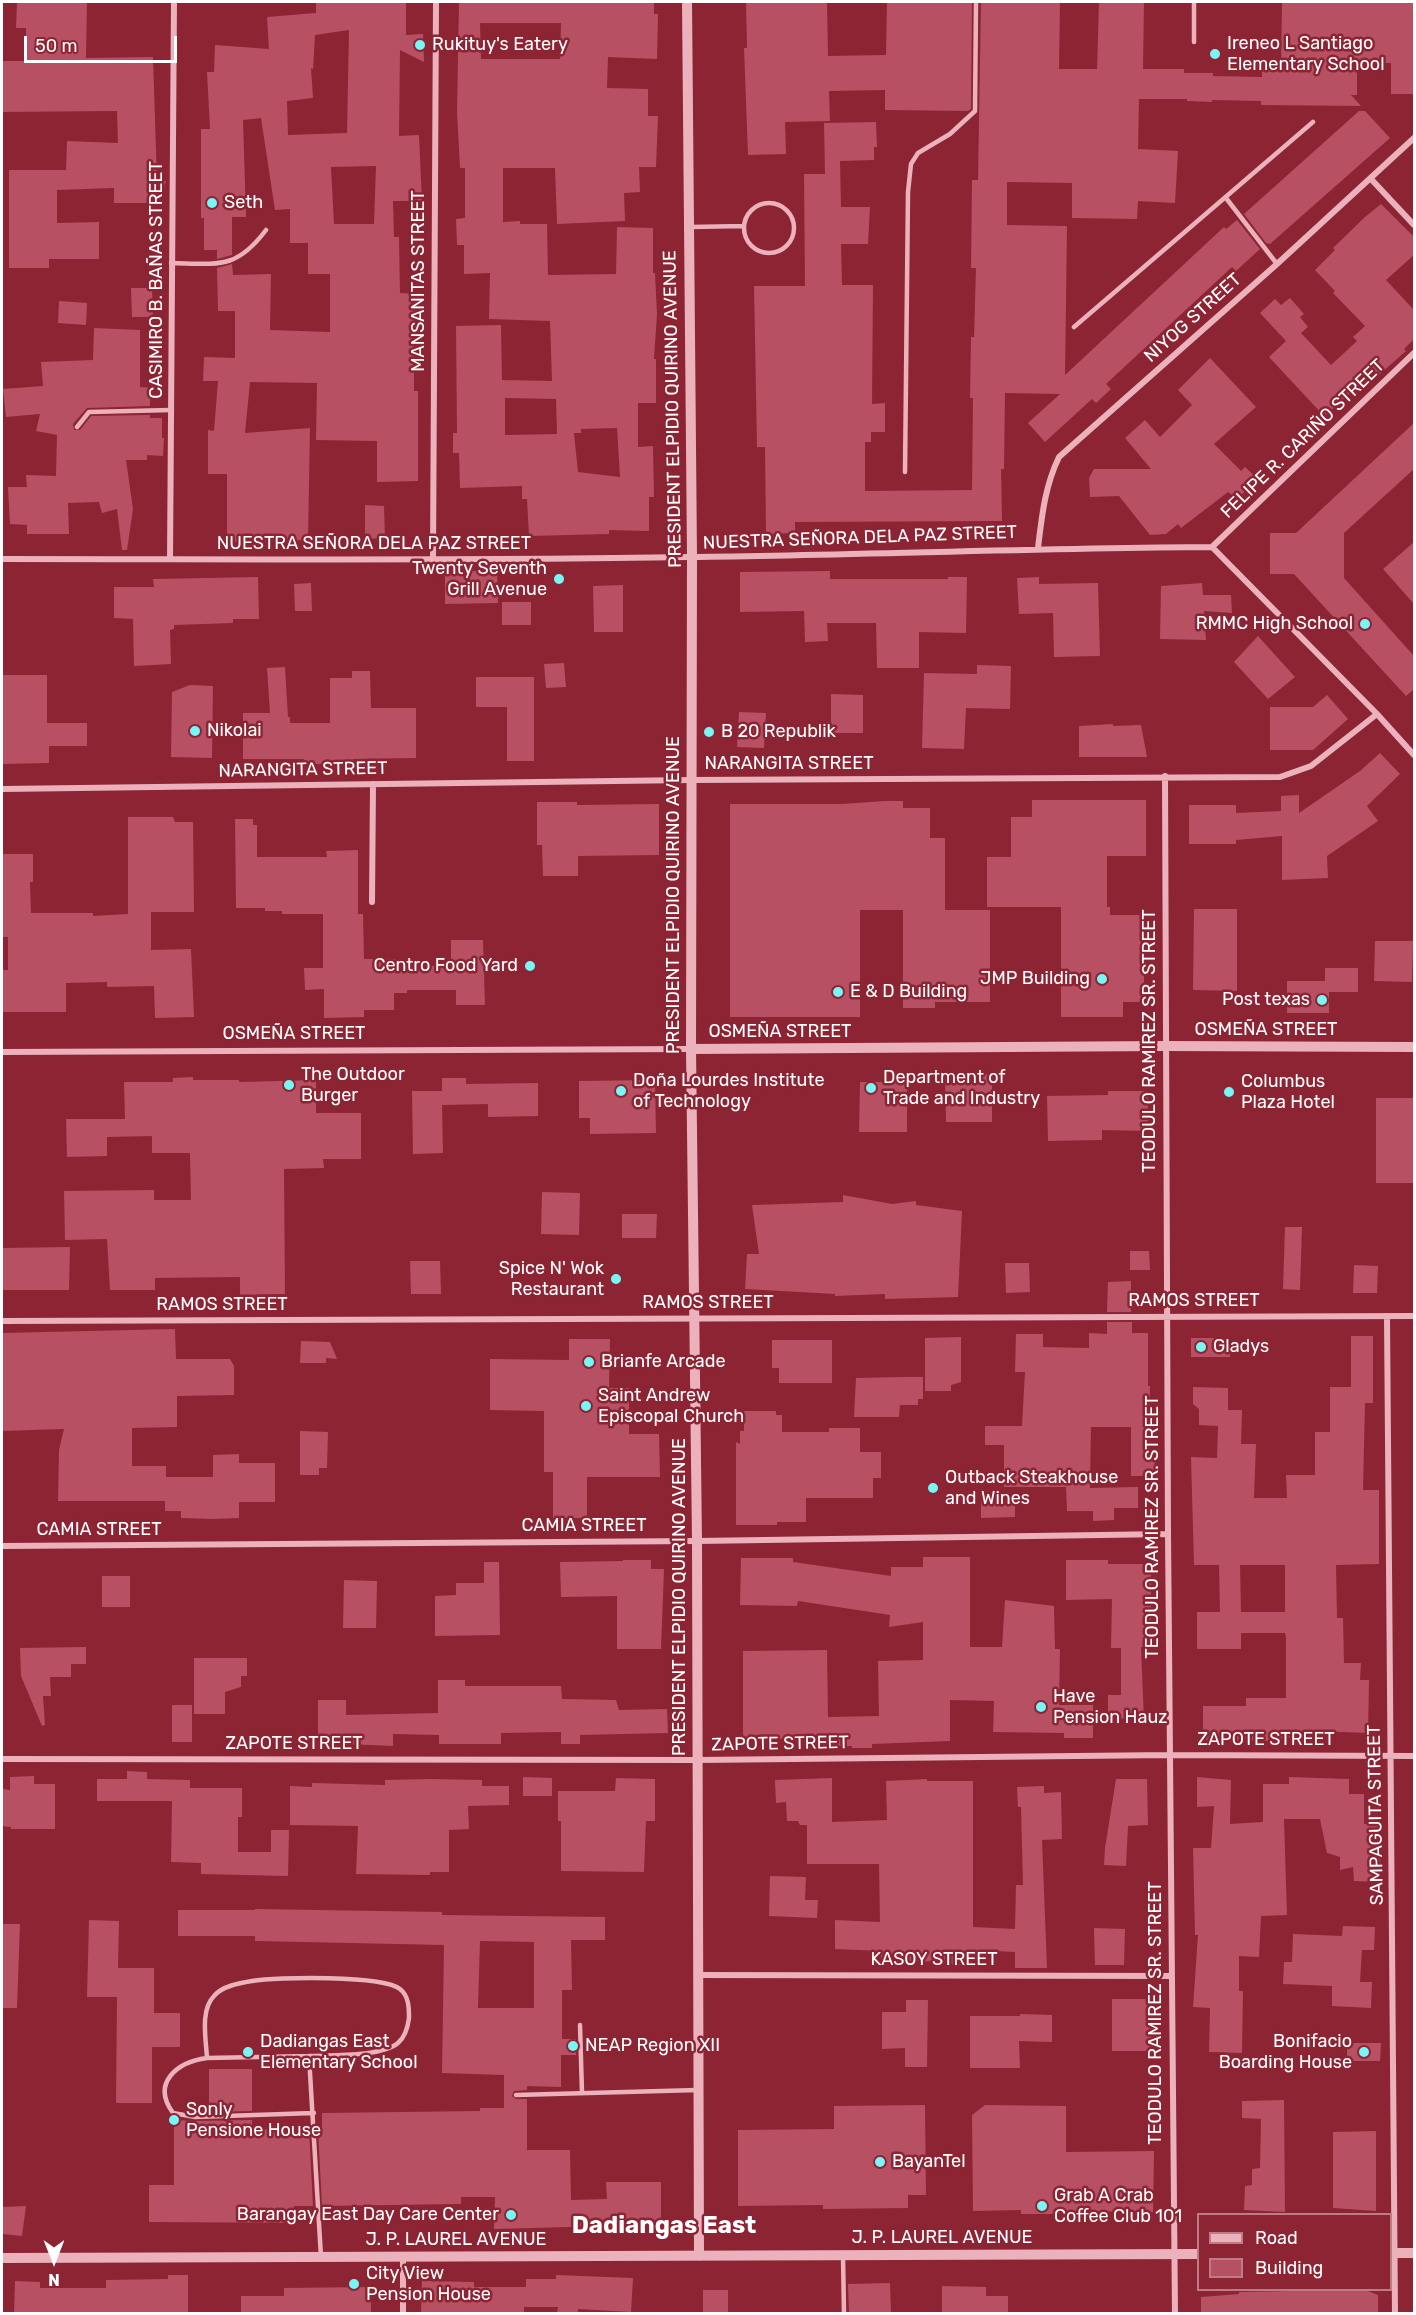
<!DOCTYPE html>
<html>
<head>
<meta charset="utf-8">
<style>
	body { margin:0 }
	#map { position:relative; width:1416px; height:2315px; overflow:hidden; background:#8d2434; font-family:Rubik,sans-serif }
	canvas { display:block }
	.frame { position:absolute; inset:0; border:3px solid #fff; pointer-events:none }
	.legend { position:absolute; left:1197px; top:2213px; width:195px; height:78px; box-sizing:border-box; background:#8d2434; border:2px solid #bb7c85; margin:0; padding:8px 10px; list-style:none; font-size:18px; color:#fff }
	.legend li { display:flex; align-items:center; gap:12px; height:30px }
	.legend b { width:30px; border:2px solid #bb7c85 }
	.north { position:absolute; left:24px; top:2231px; width:60px; height:60px; -webkit-text-stroke:4px #8d2434; paint-order:stroke; rotate:180deg; font-size:16px; font-weight:700; line-height:24px; text-align:center; color:#fff }
	.north::after { content:''; display:block; margin:auto; width:21px; height:27px; background:#fff; clip-path:polygon(50% 0,100% 100%,50% 72%,0 100%) }
	.scale { position:absolute; left:24px; top:36px; width:153px; height:27px; box-sizing:border-box; border:3px solid #fff; border-top:0; padding-left:8px; font-size:18px; line-height:21px; white-space:nowrap; color:#fff; -webkit-text-stroke:4px #8d2434; paint-order:stroke }
</style>
</head>
<body>
<div id="map">
<canvas width="1416" height="2315"></canvas>
<div class="frame"></div>
<ul class="legend">
<li><b style="height:8px;background:#ebb2bc"></b>Road</li>
<li><b style="height:16px;background:#b65062"></b>Building</li>
</ul>
<div class="north">N</div>
<div class="scale">50 m</div>
</div>
<script>
const context = document.querySelector('canvas').getContext('2d');
context.lineJoin = 'round';
function fill(path, color) { context.fillStyle = color; context.fill(path, 'evenodd'); }
function trace(path, color, width, dash) { context.strokeStyle = color; context.lineWidth = width; context.lineCap = dash ? 'butt' : 'round'; context.setLineDash(dash || []); context.stroke(path); }
function label(font, color, halo, rows, align = 'center') {
  context.font = font + ' Rubik,sans-serif'; context.lineWidth = 5; context.setLineDash([]); context.textBaseline = 'middle'; context.strokeStyle = halo; context.fillStyle = color; for (const [text, x, y, turn = 0] of rows) {
    context.save(); context.translate(x, y); context.rotate((+turn || 0) * Math.PI / 180); context.textAlign = isNaN(turn) ? turn : align; if (halo) context.strokeText(text, 0, 0); context.fillText(text, 0, 0); context.restore();
  }
}
fill(new Path2D(`
	M17 2H87L86 58 153 57 157 181H166L160 203H114V188L57 190V223L99 222V259H49V268H9V170H66L67 141 118 143 117 111 2 112V61H26V28H16Z
	M316 2H406V35L423 34 424 62 400 50 399 136 419 135 422 201H393L394 237H399L400 293 419 294 417 312H415L414 340V391H418V481L377 482V441L316 440 317 383 250 382 245 433 310 428 308 540 227 542V474H208V430L214 431 218 381H203L204 357 235 358V311H218L217 268 232 264 233 275 271 274 270 330 330 332V274H308V243H290V209L275 210 261 118 243 120 246 217H232V255L217 259V250H204V218H201V129H210L207 72H214L215 45 269 49 267 17 316 13ZM349 30 347 133 288 135 287 101 313 98 311 68 313 69 315 35ZM376 166 374 224H334L331 167Z
	M459 2H654V14H658L657 59 608 57 607 88 648 89V116H658L656 167H639L640 192 624 193 625 221 557 224 555 168H503V222L520 221V224H547L548 275 616 274 617 227 653 228V273H655L657 314 654 359H656V403H638V447L653 446 654 497H649V531L609 530V534L529 536 527 499H522V486L460 488 459 453H453V433H457L456 326 501 325 502 380 552 381 550 321 489 319 490 273 464 274V245H457L456 219 465 218V168H460L457 112ZM480 23H561L560 59H481ZM505 398 556 399 557 434 505 435ZM617 428 620 477 578 472 574 433H581V429Z
	M746 2H827L828 56 886 55 887 2H972L971 109 968 111 885 110V90L829 91 830 121 785 122 786 154 748 155 744 48H747Z
	M981 2H1060L1059 69H1097L1099 2H1144L1143 69H1184V73H1213V76L1262 77V66L1281 67 1282 2H1414V94H1391V63H1357V95H1351L1361 106 1261 105V101L1212 100V102L1187 101V99H1139L1138 149 1178 151 1175 203 1138 201 1137 219 1072 218V183L1007 182V225L1067 226 1065 375 1224 227 1226 229 1237 220 1260 249 1236 271 1232 267 1106 384 1111 389 1096 403 1092 399 1045 442 1028 423 1060 394 1005 393 1004 469H1001L1002 521 795 522V533L766 534 765 447H757L754 286H805L804 174H825L824 123 876 122 877 147H874V160L840 161 841 207H870L868 244H841L842 285H873L872 404 885 403V432H871V442H865V491L972 490 973 398H970L971 337H974L976 268H971L972 180H978Z
	M1359 111H1365L1390 138 1270 244 1266 243 1244 214Z
	M1381 204 1414 237V255L1386 280 1414 310V339L1404 349 1406 351 1364 388 1361 385 1324 416 1269 357 1286 341 1260 313 1275 299 1281 305 1290 298 1304 314 1300 317 1308 327 1301 333 1331 365 1357 341 1353 337 1365 326 1333 293 1335 291 1315 270 1335 250 1333 248 1365 217Z
	M131 288H152L153 317H132Z
	M59 301 87 303 86 325 58 323Z
	M94 328 140 330V387L151 388 150 406 87 408 73 424 74 430H80L91 416 150 415V418H162V438H164L163 456 147 455V460H126L133 509 127 550H122L117 509 102 513 99 502 68 503 69 534H27V525L10 524 8 487H27L26 475 56 476 57 435 36 431 40 414 6 417 3 389 43 386 41 362 93 360Z
	M1210 358 1256 407 1214 444 1241 471 1245 467 1258 479 1237 499 1228 492 1181 528 1178 524 1166 534 1150 535 1119 496 1090 497 1089 478 1094 469H1151L1125 438 1145 420 1160 437 1192 405 1178 390Z
	M1414 423V469L1344 533V578L1414 656V689L1406 696 1294 574H1270V533H1296Z
	M365 505 384 506 385 538 365 539Z
	M1414 542V604L1383 569Z
	M476 571H497L498 603 445 604V572Z
	M830 571V579H948V577H967L966 633 919 632V668H877L876 623H827L828 641 805 642 804 611 740 612V572Z
	M258 577 259 619H233V623L174 625V629L170 630 171 664 134 666 133 619 114 618V587H154L153 579Z
	M1039 577V584L1098 583 1100 656 1054 657 1053 613 1019 614 1017 578Z
	M311 583 312 611H295L294 584Z
	M1202 583 1203 595H1231L1232 613 1204 611 1206 640 1160 639 1161 586Z
	M623 585V632H594L593 586Z
	M502 602H531V625H502Z
	M1258 636 1295 677 1268 699 1234 662Z
	M564 663 566 687 546 688 544 664Z
	M977 665 1011 666 1010 709 966 708 964 749 922 748 924 673 977 674Z
	M285 667 288 717H290V723H330V678H352V671H370L371 708H416V758L353 759V764H304V759H243V713H270L267 668Z
	M2 675H47V723H87V746H49V763L2 764Z
	M476 677H534V761H507V707H476Z
	M190 685 213 686 212 758 171 757 172 692Z
	M831 694 863 695V733H831Z
	M1327 695 1348 719 1313 750H1270V707H1313Z
	M739 712 766 713 764 748 737 747Z
	M1113 724V726L1141 725 1147 757H1079V726Z
	M1380 753 1400 774 1367 806 1378 821 1327 856 1328 878 1282 880V836L1236 840V844H1189V805H1236V813L1281 811V796L1299 795V813L1360 771Z
	M1032 800H1146V856H1107V907H1110V915H1144V1002H1123V1017H1061V907H987V857H1011V817H1032Z
	M885 801H903V808H930V838H945V910H990V1002H935V1008H903V910H860V1017H730V804H842Z
	M537 802H577V805L659 804V855L578 856V876H543L542 845H537Z
	M128 817H173L175 822H193L194 912H151V950L191 949 194 1017 155 1018 154 986 107 987V982L66 983V1012H2V970H8V937H2V854H33V882H30L31 913H93V916L128 914Z
	M235 819H253V825H257V857H327L326 851 358 850V914H363L364 959H407V966H451V940H483L485 1005H456V990H407V993H394V1010H364V1017L324 1018V989L305 990 304 968H323V914H282V911H265V908H236Z
	M1194 909H1237V991L1193 990Z
	M1375 941H1413L1412 982 1374 981Z
	M1325 968H1358V992H1329V1013H1287V981H1325Z
	M992 1074V1122H946L945 1075Z
	M193 1077V1080H239V1082L316 1080V1113H361V1159H323L324 1168 284 1169 285 1294 240 1295V1277L155 1278V1290H110L107 1239 65 1240 64 1191 154 1190V1200H191L190 1153H152V1136L107 1137V1156L67 1157 66 1119H125L124 1082H173V1078Z
	M442 1078H466V1084L538 1083V1116L488 1117V1104L442 1105 443 1153 413 1154 412 1091H442Z
	M655 1080 656 1133 590 1134V1118H579V1081Z
	M860 1082H907V1132H859Z
	M1108 1091H1148V1131L1102 1130V1140L1048 1141 1047 1096 1108 1095Z
	M1376 1098H1414V1183H1376Z
	M542 1192 580 1193 579 1235 541 1234Z
	M843 1195 892 1204 916 1201V1205L962 1211 958 1297 885 1299V1294L835 1296V1294L745 1289 747 1254H759L752 1205 843 1202Z
	M622 1214H657L656 1238H622Z
	M1285 1227H1302L1300 1290 1283 1289Z
	M70 1247 69 1290H2V1248Z
	M1130 1251H1149L1150 1270H1130Z
	M410 1261H440L441 1294H411Z
	M1005 1263H1029L1030 1292 1006 1293Z
	M1354 1265 1378 1266 1377 1293H1353Z
	M1131 1281V1312H1107L1108 1282Z
	M1107 1322H1132V1333H1148V1386H1150L1149 1456H1155V1476H1131V1427H1091L1090 1488 1138 1487V1508H1114V1520L1093 1521V1511H1067L1066 1487H1004V1445H985V1426H1022L1025 1372H1015L1016 1334H1043V1347L1089 1348V1333L1107 1334Z
	M175 1329 176 1359H230L234 1366V1395L177 1396V1427L132 1428V1466H166V1477H213V1455L239 1454V1463H275V1502H239V1518L213 1519 181 1518V1511H165V1501H58L59 1450 64 1429 2 1431V1333Z
	M1351 1336H1373V1403H1365L1363 1490H1379V1564L1336 1565 1337 1618H1343L1344 1663H1361L1360 1680H1369L1368 1733 1313 1731V1738H1277V1741L1203 1740V1706H1246V1698H1286V1638L1285 1633H1241V1649H1197V1612H1220L1219 1565H1194L1191 1457 1217 1458 1218 1426 1199 1425V1409L1193 1404V1387L1228 1388V1410H1242L1241 1444H1256L1254 1498H1287L1286 1475H1315V1432H1330V1387H1351ZM1240 1565H1285V1612H1241Z
	M961 1337V1382L951 1385V1391H925V1338Z
	M1191 1338H1230V1357H1191Z
	M569 1339H610L609 1388H629V1434H659L660 1477H587V1518H553V1472H544V1411L490 1410V1359L569 1360Z
	M772 1340H832V1383H779V1368H772Z
	M301 1341 330 1342 337 1359 326 1358V1363H300Z
	M902 1377H923V1399H918V1405H900L899 1417H854L856 1378Z
	M744 1411H776V1415H782V1432H829V1428H860V1452H881V1478H873V1498H806V1522H777V1525H736V1442L740 1444V1431H744Z
	M300 1431 328 1432 327 1468H319V1475H300Z
	M1015 1500V1517L981 1518V1501Z
	M923 1557H970V1647H1002L1005 1600 1054 1606 1055 1649H1060L1059 1705H1093V1738H1064V1733L993 1732 994 1701 950 1700V1741L872 1744V1748H852V1746H820V1739H743V1651L827 1650 828 1717 879 1716 878 1661 923 1660V1622L889 1627 890 1615 798 1601 797 1606 740 1605 741 1558H793V1562L891 1576V1567H923Z
	M623 1560H651V1569H664L661 1649H617V1596L561 1597 560 1562 623 1561Z
	M1066 1560H1108V1564H1151V1620H1146L1147 1647H1141L1144 1720 1108 1718V1695H1121V1648H1111L1112 1599 1066 1600Z
	M484 1562H499L500 1635 435 1636V1596L456 1595V1583H484Z
	M102 1576H130V1607H102Z
	M344 1580 377 1581 376 1628H343Z
	M86 1647V1664H71V1677H50L51 1696H43L45 1725 42 1726 21 1676 20 1648Z
	M194 1658H247V1676H241V1687L225 1692V1714H194Z
	M438 1680H465V1686H561L562 1699 616 1700 619 1710 667 1709 668 1733 580 1735V1744H561V1732L501 1733V1744H439V1735L393 1734V1746L346 1744V1745H331L330 1742 318 1741V1700H346V1715L438 1713Z
	M172 1705H192V1742H172Z
	M127 1771 147 1772V1779L190 1780V1788H242V1817H238V1852H271V1830H289L288 1876 201 1874V1863L171 1862 172 1801H97V1779H127Z
	M34 1776V1784H55V1829H11V1827L2 1826V1789L10 1790V1777Z
	M523 1777 552 1778V1796H523Z
	M1197 1777 1231 1780 1230 1824 1263 1822V1784H1289V1777L1349 1779V1794H1364V1824L1381 1823 1380 1882 1354 1881 1353 1867 1340 1870V1857L1327 1853 1320 1819H1284L1287 1915 1261 1916 1259 1957 1239 1956V1991H1243L1242 2053 1209 2052 1210 2008 1193 2007 1198 1935H1195L1193 1848H1211L1214 1806 1197 1807Z
	M616 1778 655 1779V1821H646L644 1872 561 1871V1821H558V1791H615Z
	M832 1778V1822L887 1820 886 1781 927 1779V1781H973V1927L1015 1929 1016 1885H1023L1021 1807H1018L1017 1787 1044 1786V1793L1061 1792 1062 1839 1042 1840 1047 1968H1015V1952L974 1950V1965H952L951 1961 881 1962V1951L835 1949V1920L880 1922 879 1864H807V1825H800L798 1821H787L786 1802 776 1803 775 1780Z
	M430 1779 482 1780V1786H509V1805L468 1806 469 1829 449 1830V1872H430V1875L356 1874 358 1826 290 1825V1786L312 1787V1783L385 1785V1780Z
	M1116 1779H1147L1148 1825 1128 1826 1126 1866 1104 1865 1105 1848Z
	M770 1876 806 1877 805 1900H818L817 1918 769 1916Z
	M255 1909 442 1912V1915L605 1917V1940H571L572 1990H562V2039H576V2055H561V2087L527 2086V2090L514 2091 512 2096 516 2099H527V2150H570L571 2200 607 2199 606 2182H661V2224L653 2234H607V2226L494 2229 495 2197H461V2204L322 2206 318 2130H322V2113L480 2111V2108H504V2075L442 2073 444 1945 255 1941V1936H178V1910H255ZM480 1941 534 1942V2008H478Z
	M89 1920 119 1921 118 1968H154V2013H180V2047H152V2103H116L117 1997H87Z
	M2 1924H20L17 2008H2Z
	M1343 1926 1375 1927 1374 1950H1362L1360 1982H1372L1371 2008 1332 2006V1986L1283 1984 1284 1962H1292L1293 1934 1342 1936Z
	M1094 1928 1125 1929 1124 1965H1095Z
	M1112 1999H1154V2051H1112Z
	M906 2000H928L927 2067H905V2048L882 2049V2012H906Z
	M1020 2014 1052 2015V2042L1019 2041 1020 2068H970V2016H1020Z
	M1347 2043H1381L1380 2061H1347Z
	M209 2069H252V2111L209 2112Z
	M1284 2100 1285 2212 1244 2210 1245 2186 1252 2185V2169L1260 2168 1261 2119 1242 2118V2101Z
	M925 2105 926 2195H908V2208L823 2209V2205L738 2206V2130L834 2129V2106Z
	M985 2105 1066 2106V2152L1154 2151 1153 2212 1060 2211V2214H1021V2210L973 2211 972 2115Z
	M174 2120 195 2121 252 2120V2129L309 2130 313 2206H294V2223L149 2222V2185H174Z
	M1376 2131V2211L1333 2208V2132Z
	M26 2206 22 2236 2 2234V2207Z
	M168 2275H188V2313H14L15 2281 40 2282V2288H106V2280L168 2279Z
	M556 2275 633 2278 631 2312 578 2309V2313H557L558 2307H524V2313H421L422 2281 474 2282V2287H526V2279H556Z
	M890 2283 891 2313H849L848 2284Z
	M942 2286 986 2287V2296H1008V2313H942Z
	M371 2287V2313H241V2296H284V2288Z
	M1292 2289H1363L1378 2295V2313H1201V2297L1239 2294V2292L1292 2291Z
	M703 2290H728V2313H703Z`), '#b65062');
trace(new Path2D(`
	M1194 42V2
	M1226 198 1277 264
	M744 228a25 25 0 1 1 50 0a25 25 0 1 1-50 0Z
	M690 227 744 226
	M171 263C218 264 236 270 266 230
	M1074 327 1313 122
	M77 427 89 412 171 410
	M905 472 908 192 911 164 918 153 950 134 975 111 976 2
	M580 2025 582 2093
	M309 2056 207 2058C177 2062 151 2083 173 2113L195 2117 314 2113
	M207 2058C206 2039 200 2010 214 1996 222 1986 240 1983 252 1981 277 1977 382 1975 400 1989 409 1996 409 2008 409 2018 408 2026 405 2037 398 2043 381 2057 332 2055 309 2056L321 2257
	M516 2095 698 2090
	M843 2255 844 2314`), '#ebb2bc', 4.5);
trace(new Path2D(`
	M1371 179 1414 225
	M1212 547 1414 353
	M1038 548C1042 515 1045 486 1059 457L1277 264 1414 138
	M2 559C231 559 460 561 689 557 863 555 1037 548 1212 547L1377 714 1414 755
	M170 559 174 2
	M433 560 436 2
	M1165 776 1168 1534 1175 2314
	M2 789 691 780 1280 777 1311 766 1377 714
	M372 902 373 784
	M2 1052 691 1049
	M1387 1316 1395 2314
	M2 1321 1414 1316
	M2 1546 697 1541 1168 1534
	M2 1759 698 1760 1170 1755 1414 1756
	M697 1975 1171 1976
	M403 2314V2257`), '#ebb2bc', 6);
trace(new Path2D(`
	M687 2 692 557 691 1049 697 1541 699 2256
	M691 1049 1165 1046 1414 1047
	M1390 2253H1414
	M2 2258 1198 2254`), '#ebb2bc', 10);
for (const [x, y, r, color] of [
	[420,45,6,"#76f6f4"],
	[1215,54,6,"#76f6f4"],
	[212,203,6,"#76f6f4"],
	[559,579,6,"#76f6f4"],
	[1365,624,6,"#76f6f4"],
	[195,731,6,"#76f6f4"],
	[709,732,6,"#76f6f4"],
	[530,966,6,"#76f6f4"],
	[1102,979,6,"#76f6f4"],
	[838,992,6,"#76f6f4"],
	[1322,1000,6,"#76f6f4"],
	[289,1085,6,"#76f6f4"],
	[871,1088,6,"#76f6f4"],
	[621,1091,6,"#76f6f4"],
	[1229,1092,6,"#76f6f4"],
	[616,1279,6,"#76f6f4"],
	[1201,1347,6,"#76f6f4"],
	[589,1362,6,"#76f6f4"],
	[586,1406,6,"#76f6f4"],
	[933,1488,6,"#76f6f4"],
	[1041,1707,6,"#76f6f4"],
	[573,2046,6,"#76f6f4"],
	[248,2052,6,"#76f6f4"],
	[1364,2052,6,"#76f6f4"],
	[174,2120,6,"#76f6f4"],
	[880,2162,6,"#76f6f4"],
	[1042,2206,6,"#76f6f4"],
	[511,2215,6,"#76f6f4"],
	[354,2284,6,"#76f6f4"]
]) { const dot = new Path2D(); dot.arc(x, y, r, 0, 2 * Math.PI); context.fillStyle = color; context.fill(dot); trace(dot, '#8d2434', 2); }
label('18px', '#fff', '#8d2434', [
	["Ireneo L Santiago",1227,44],
	["Elementary School",1227,65],
	["Rukituy's Eatery",432,45],
	["Seth",224,203],
	["Twenty Seventh",547,569,"right"],
	["Grill Avenue",547,590,"right"],
	["RMMC High School",1353,624,"right"],
	["Nikolai",207,731],
	["B 20 Republik",721,732],
	["Centro Food Yard",518,966,"right"],
	["JMP Building",1090,979,"right"],
	["E & D Building",850,992],
	["Post texas",1310,1000,"right"],
	["The Outdoor",301,1075],
	["Burger",301,1096],
	["Department of",883,1078],
	["Trade and Industry",883,1099],
	["Doña Lourdes Institute",633,1081],
	["of Technology",633,1102],
	["Columbus",1241,1082],
	["Plaza Hotel",1241,1103],
	["Spice N' Wok",604,1269,"right"],
	["Restaurant",604,1290,"right"],
	["Gladys",1213,1347],
	["Brianfe Arcade",601,1362],
	["Saint Andrew",598,1396],
	["Episcopal Church",598,1417],
	["Outback Steakhouse",945,1478],
	["and Wines",945,1499],
	["Have",1053,1697],
	["Pension Hauz",1053,1718],
	["Dadiangas East",260,2042],
	["Elementary School",260,2063],
	["Bonifacio",1352,2042,"right"],
	["Boarding House",1352,2063,"right"],
	["NEAP Region XII",585,2046],
	["Sonly",186,2110],
	["Pensione House",186,2131],
	["BayanTel",892,2162],
	["Grab A Crab",1054,2196],
	["Coffee Club 101",1054,2217],
	["Barangay East Day Care Center",499,2215,"right"],
	["City View",366,2274],
	["Pension House",366,2295]
], 'left');
label('18px', '#fff', '#8d2434', [
	["CASIMIRO B. BAÑAS STREET",157,280,-90],
	["MANSANITAS STREET",419,281,-90],
	["NIYOG STREET",1193,318,-42],
	["PRESIDENT ELPIDIO QUIRINO AVENUE",673,409,-91],
	["FELIPE R. CARIÑO STREET",1303,439,-44],
	["NUESTRA SEÑORA DELA PAZ STREET",860,538,-2],
	["NUESTRA SEÑORA DELA PAZ STREET",374,544],
	["NARANGITA STREET",789,764],
	["NARANGITA STREET",303,770,-1],
	["PRESIDENT ELPIDIO QUIRINO AVENUE",674,895,-90],
	["OSMEÑA STREET",1266,1030],
	["OSMEÑA STREET",780,1032],
	["OSMEÑA STREET",294,1034],
	["TEODULO RAMIREZ SR. STREET",1150,1041,-90],
	["RAMOS STREET",1194,1301],
	["RAMOS STREET",708,1303],
	["RAMOS STREET",222,1305],
	["CAMIA STREET",584,1526],
	["TEODULO RAMIREZ SR. STREET",1153,1527,-90],
	["CAMIA STREET",99,1530],
	["PRESIDENT ELPIDIO QUIRINO AVENUE",680,1597,-90],
	["ZAPOTE STREET",1266,1740],
	["ZAPOTE STREET",294,1744],
	["ZAPOTE STREET",780,1744,-1],
	["SAMPAGUITA STREET",1376,1815,-91],
	["KASOY STREET",934,1960],
	["TEODULO RAMIREZ SR. STREET",1156,2013,-90],
	["J. P. LAUREL AVENUE",942,2238],
	["J. P. LAUREL AVENUE",456,2240]
]);
label('bold 24px', '#fff', '#8d2434', [
	["Dadiangas East",664,2226]
]);
</script>
</body>
</html>
